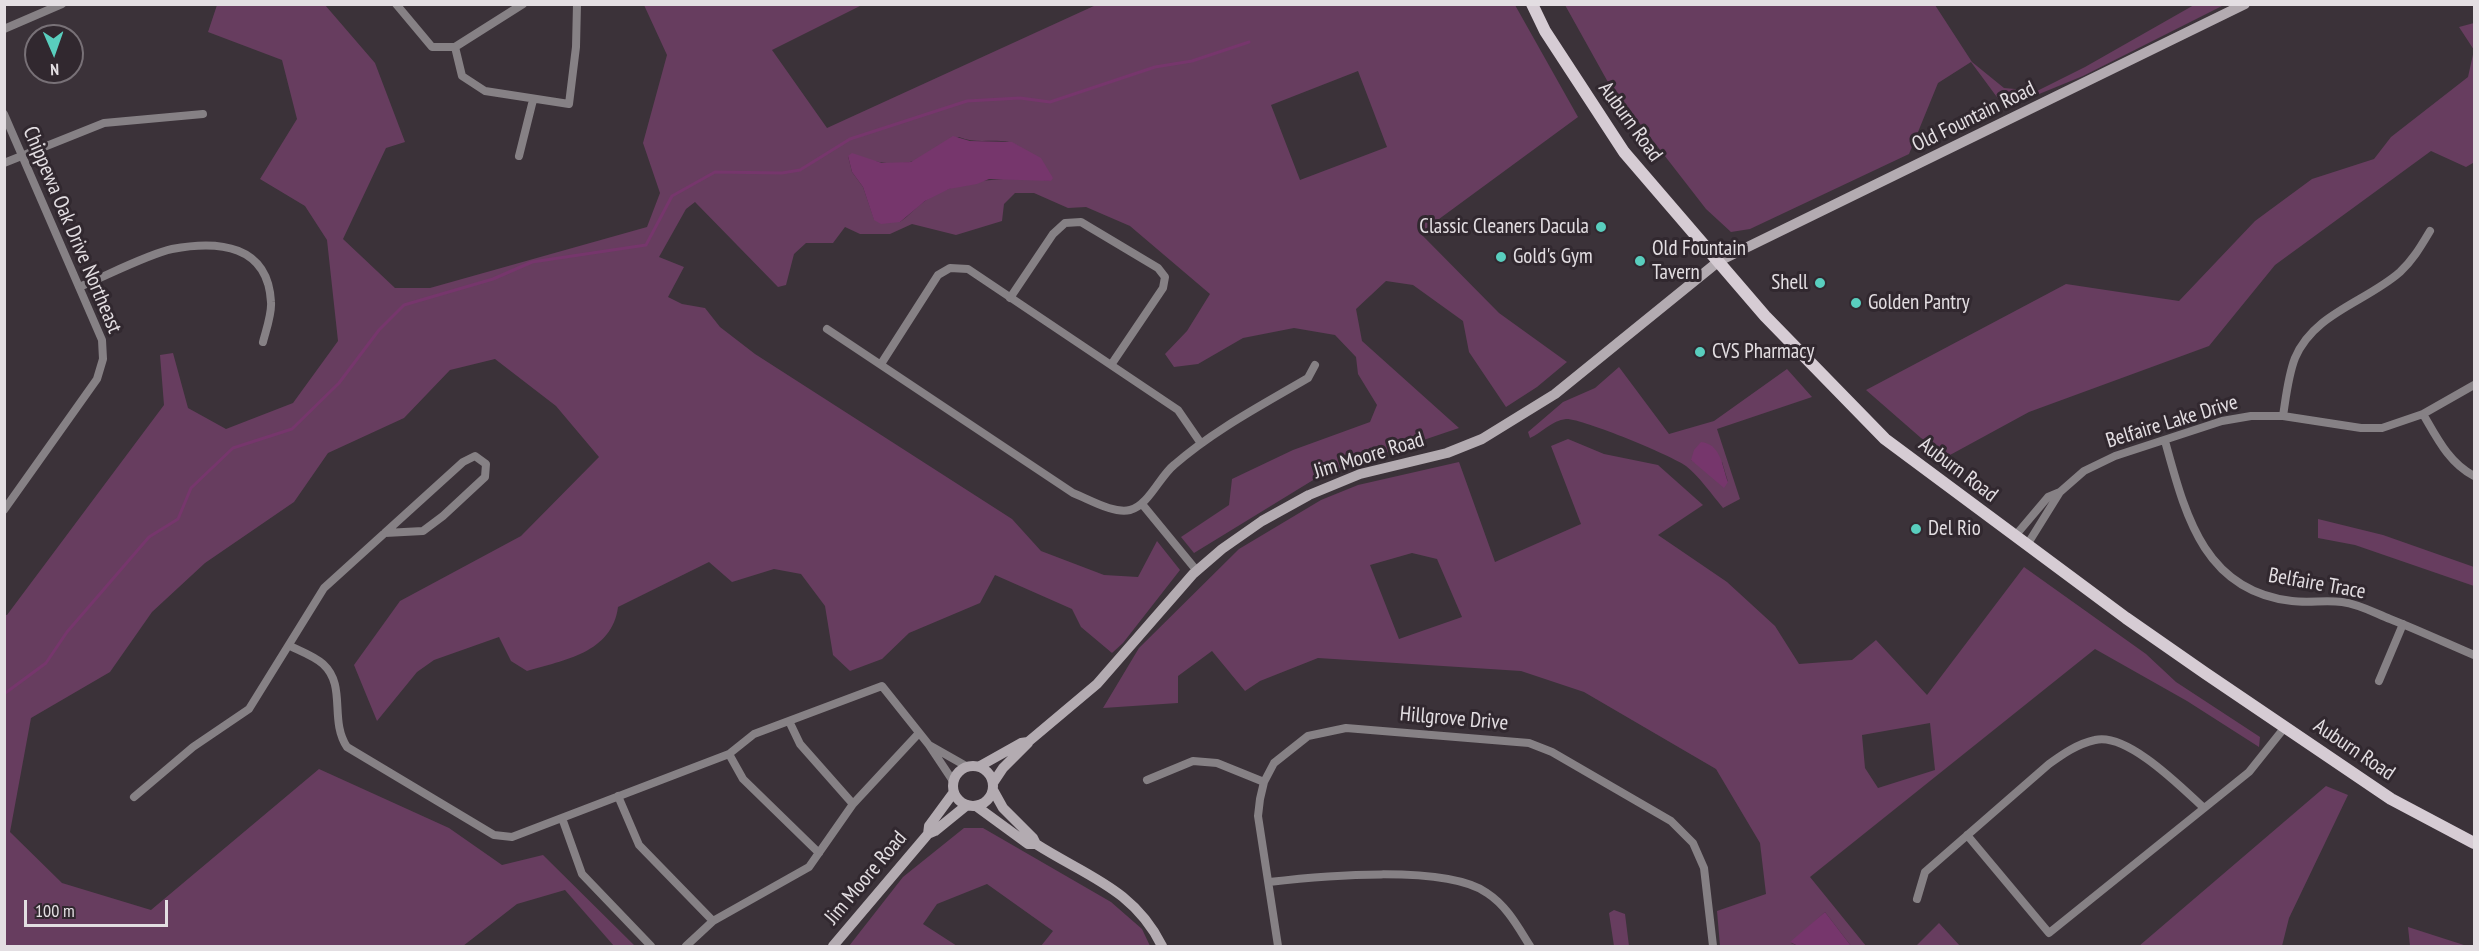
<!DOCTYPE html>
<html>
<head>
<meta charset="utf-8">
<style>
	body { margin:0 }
	#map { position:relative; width:2479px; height:951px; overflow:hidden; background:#3b3239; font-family:"PT Sans Narrow",sans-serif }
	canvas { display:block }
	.frame { position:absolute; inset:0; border:6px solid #e3dee2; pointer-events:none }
	.north { position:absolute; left:24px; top:24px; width:60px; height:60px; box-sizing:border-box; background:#31282f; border:2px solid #787177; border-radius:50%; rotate:178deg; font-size:16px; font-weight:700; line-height:24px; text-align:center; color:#e3dee2 }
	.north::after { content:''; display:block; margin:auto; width:21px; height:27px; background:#59cebe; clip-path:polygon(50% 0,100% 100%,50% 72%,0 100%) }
	.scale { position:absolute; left:24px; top:900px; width:144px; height:27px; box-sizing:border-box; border:3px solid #e3dee2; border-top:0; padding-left:8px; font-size:18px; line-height:21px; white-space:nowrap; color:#e3dee2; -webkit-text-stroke:4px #31282f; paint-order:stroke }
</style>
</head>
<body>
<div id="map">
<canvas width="2479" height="951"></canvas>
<div class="frame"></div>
<div class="north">N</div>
<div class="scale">100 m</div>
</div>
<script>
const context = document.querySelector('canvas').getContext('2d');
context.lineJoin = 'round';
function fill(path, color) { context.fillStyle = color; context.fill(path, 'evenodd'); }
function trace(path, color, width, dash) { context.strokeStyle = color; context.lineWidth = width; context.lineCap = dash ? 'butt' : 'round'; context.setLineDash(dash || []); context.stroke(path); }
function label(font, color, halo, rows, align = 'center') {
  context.font = font + ' "PT Sans Narrow",sans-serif'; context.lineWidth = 6; context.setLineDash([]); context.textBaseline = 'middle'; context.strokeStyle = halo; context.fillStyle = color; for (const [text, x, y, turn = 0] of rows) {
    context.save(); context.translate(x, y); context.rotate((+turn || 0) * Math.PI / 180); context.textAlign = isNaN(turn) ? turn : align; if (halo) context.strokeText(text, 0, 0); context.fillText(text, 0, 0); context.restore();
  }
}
fill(new Path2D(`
	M217 5H325L375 63 405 142 386 148 343 239 395 288H430L647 227 660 193 643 143 667 55 644 5H862L772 50 827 128 1096 5H1515L1578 117 1420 233 1499 313 1567 362 1537 387 1506 407 1469 352 1463 321 1413 285 1386 281 1356 309 1362 341 1459 428 1323 474 1194 553 1181 537 1229 505 1232 479 1293 450 1370 422 1377 405 1358 374 1356 357 1335 335 1294 328 1243 338 1198 364 1174 367 1165 354 1187 331 1210 294 1130 226 1086 207 1068 208 1034 193H1015L1004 204 1002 221 956 235 912 224 890 234H860L845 227 833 243H806L794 254 786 285 778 287 695 202 686 209 659 257 684 267 668 297 682 304 705 308 720 327 755 354 1012 519 1041 551 1104 575 1138 577 1157 541 1180 570 1123 643 1112 653 1081 627 1072 609 995 575 980 603 909 633 882 659 850 671 833 655 825 606 801 574 774 569 732 582 709 562 618 607C612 653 564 660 527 671L511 661 499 637 434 660 417 672 377 721 354 665 400 601 521 536 599 457 556 406 495 359 450 370 404 418 328 453 294 502 205 563 152 612 110 672 31 718 10 832 62 883 151 910 319 769 449 828 502 865 543 855 635 946H614L565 890 517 904 463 946H5L4 615H7L164 405 160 355 173 353 188 408 226 429 293 403 338 341 327 240 305 206 260 179 297 119 282 60 208 32ZM1358 71 1387 147 1300 180 1271 105ZM959 137C973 143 986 140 1001 141 1024 141 1038 166 1051 181 1013 176 957 178 925 201 916 207 909 216 900 222L874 219 863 187 852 172 848 156C872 160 900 170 923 157 938 148 941 143 959 137Z
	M1565 5H1935L1972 62 2004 88 2037 91 2085 67 2194 5H2224L2083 76 2005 108 1971 62 1938 83 1909 154 1750 229 1731 232 1706 209 1609 84Z
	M2474 23 2473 163 2466 167 2431 151 2275 265 2209 346 2029 412 1950 455 1921 438 1866 390 2066 284 2179 301 2255 221 2312 179 2374 159 2391 137 2468 77 2474 50 2459 27Z
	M1619 367 1669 434 1714 421 1787 369 1812 397 1717 429 1740 499 1723 508C1713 496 1698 475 1686 466 1673 456 1581 418 1566 419 1552 420 1542 433 1530 438L1528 432 1563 402 1595 388ZM1691 460 1722 462 1728 482Z
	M1568 439 1604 454 1658 465 1703 505 1658 535 1727 582 1775 626 1799 664 1852 660 1876 640 1927 695 2024 567 2146 654 2176 682 2260 737 2259 747 2187 701 2095 649 1810 877 1866 946H1851L1825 912 1791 943 1798 946H1720L1717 911 1766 894 1760 843 1716 769 1584 692 1521 671 1318 658 1260 681 1245 691 1212 651 1178 676V703L1103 708 1139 648 1239 549 1321 500 1358 485 1459 462 1495 562 1581 524 1551 446ZM1412 553 1437 559 1462 617 1399 639 1370 565ZM1930 723 1935 770 1878 788 1865 768 1862 735Z
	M2318 519 2383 535 2474 567V586L2355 545 2318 538Z
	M2326 786 2348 795 2289 918 2282 946H2139Z
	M964 828H983L1111 902 1142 929 1150 946H1041L1053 931 987 884 937 904 923 924 957 946H849L903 877Z
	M1614 910 1625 914 1629 946H1614L1609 913Z
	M1939 923 1960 946H1916Z
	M2408 927 2467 946H2410Z`), '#673d5f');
fill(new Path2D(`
	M953 136 970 141 1012 142 1041 158 1053 178 1051 181 989 179 977 184 949 189 925 201 900 222 881 224 874 220 863 187 852 172 848 156 852 153 882 163 911 162Z
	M1701 442C1721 444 1722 466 1728 482L1724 488 1691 460 1694 450Z
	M1825 912 1851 946H1798L1790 942Z`), '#76366c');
trace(new Path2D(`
	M4 694 46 663 67 632 149 537 178 519 191 488 233 448 292 429 339 383 379 330 404 305 493 279 532 262 646 245 672 196 715 172 782 173 800 170 850 139 967 101 1020 98 1050 102 1155 67 1192 61 1249 42`), '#76366c', 3);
trace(new Path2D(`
	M396 4 432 47H455L523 4
	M4 29 62 4
	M455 47 462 76 485 91 569 104 576 47 577 4
	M4 114 102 340 103 359 97 379 4 510
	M519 156 533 100
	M4 163 104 123 203 114
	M79 287C104 277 148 254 172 249 219 240 268 245 271 302 272 314 266 330 263 342
	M1010 298 1053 234 1065 223 1081 222 1158 268 1165 277 1163 288 1111 365
	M827 329 1073 493C1089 499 1113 514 1130 510 1148 506 1160 476 1174 465 1214 430 1262 405 1308 378L1315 365
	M881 364 938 275 950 268 968 269 1178 410 1200 442
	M2423 414C2437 438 2449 463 2474 476
	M2283 416C2286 397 2288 376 2295 358 2314 313 2366 302 2400 272 2413 260 2421 246 2430 231
	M2165 441C2185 513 2203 591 2292 601 2308 603 2326 600 2342 602 2359 604 2375 613 2390 619 2418 630 2446 643 2474 655
	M1142 504 1197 571
	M2015 536 2048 497 2060 492 2084 471 2115 456 2222 421 2251 416H2283L2361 428H2382L2423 414 2474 385
	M2027 545 2060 492
	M290 646C300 651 314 656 323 664 347 686 329 720 347 747L494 835 512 837 729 754 754 734 882 686 929 745 953 781
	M2379 681 2403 624
	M789 721 800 744 853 804
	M929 745 966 766
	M729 754 743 779 819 853
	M1147 780 1193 761 1217 763 1264 782
	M618 796 639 845 713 921
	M134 797 193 747 249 709 324 588 463 462 475 456 486 464 485 477 443 516 423 531 385 533
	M562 818 582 874 651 946
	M1967 835 2049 933 2249 772 2285 727
	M1269 882C1319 876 1446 864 1487 893 1507 906 1518 927 1530 946
	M1917 899 1925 872 2049 764C2063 754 2077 744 2095 740 2127 732 2181 787 2204 808
	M686 946 713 921 809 867 853 804 919 733
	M1278 946 1258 816 1260 799 1264 782 1274 763 1308 736 1346 728 1529 743 1552 752 1671 821 1693 843 1704 868 1713 946`), '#868185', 8);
trace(new Path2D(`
	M953 786a20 20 0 1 1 40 0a20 20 0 1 1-40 0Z
	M980 766 1021 743 1028 742 1097 684 1193 574 1222 549 1262 521 1309 495 1360 474 1447 453 1482 439 1555 394 1719 261 2245 4
	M993 783 1003 768 1028 743
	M993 790 1003 808 1033 838 1036 844
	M976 806 1028 844H1036C1086 876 1134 889 1162 946
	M928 834 929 826 954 792
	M833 946 928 834 935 831 967 805`), '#b3abb1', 10);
trace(new Path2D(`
	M1532 4 1545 31 1624 152 1765 316 1885 439 2126 618 2205 673 2391 799 2474 843`), '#d6ccd4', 12);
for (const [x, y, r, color] of [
	[1601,227,6,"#59cebe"],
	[1501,257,6,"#59cebe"],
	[1640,261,6,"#59cebe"],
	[1820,283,6,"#59cebe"],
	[1856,303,6,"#59cebe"],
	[1700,352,6,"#59cebe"],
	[1916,529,6,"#59cebe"]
]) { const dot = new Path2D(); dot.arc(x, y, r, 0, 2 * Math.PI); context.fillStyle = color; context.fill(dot); trace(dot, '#31282f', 2); }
label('21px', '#e3dee2', '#31282f', [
	["Old Fountain Road",1974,117,-26],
	["Auburn Road",1630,122,54],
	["Chippewa Oak Drive Northeast",72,230,67],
	["Belfaire Lake Drive",2172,422,-17],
	["Jim Moore Road",1369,456,-17],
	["Auburn Road",1958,470,37],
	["Belfaire Trace",2317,584,10],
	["Hillgrove Drive",1454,719,5],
	["Auburn Road",2354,750,34],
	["Jim Moore Road",866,878,-50]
]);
label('21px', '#e3dee2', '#31282f', [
	["Classic Cleaners Dacula",1589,227,"right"],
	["Old Fountain",1652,249],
	["Tavern",1652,273],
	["Gold's Gym",1513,257],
	["Shell",1808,283,"right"],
	["Golden Pantry",1868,303],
	["CVS Pharmacy",1712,352],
	["Del Rio",1928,529]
], 'left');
</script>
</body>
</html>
